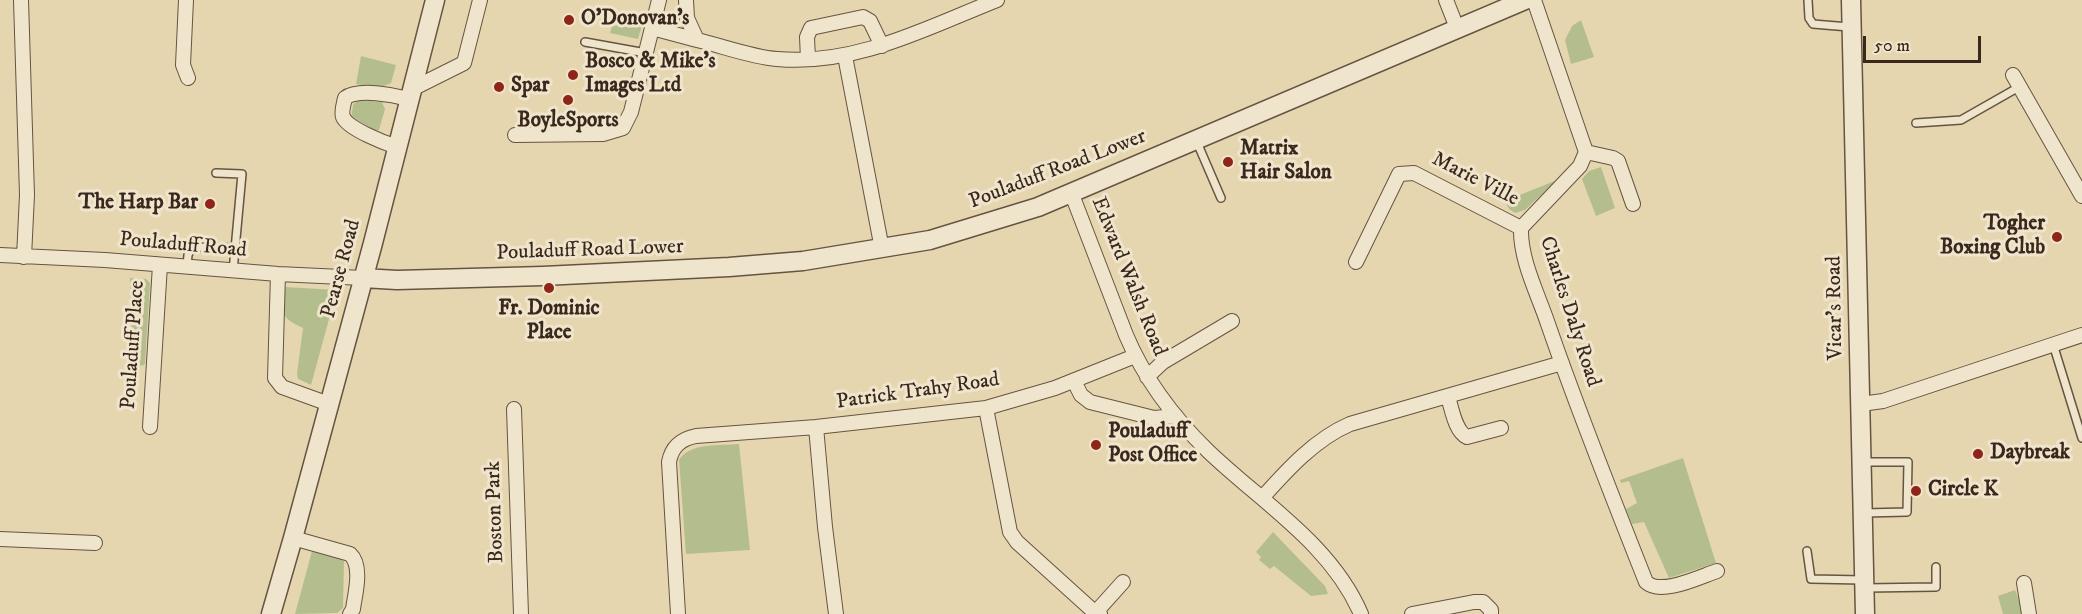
<!DOCTYPE html>
<html>
<head>
<meta charset="utf-8">
<style>
	body { margin:0 }
	#map { position:relative; width:2082px; height:614px; overflow:hidden; background:#e6d6b0; font-family:"IM FELL DW Pica",serif }
	canvas { display:block }
	.scale { position:absolute; left:1863px; top:36px; width:118px; height:27px; box-sizing:border-box; border:3px solid #3a281c; border-top:0; padding-left:8px; font-size:18px; line-height:21px; white-space:nowrap; color:#3a281c; -webkit-text-stroke:4px #efe4cc; paint-order:stroke }
</style>
</head>
<body>
<div id="map">
<canvas width="2082" height="614"></canvas>
<div class="scale">50 m</div>
</div>
<script>
const context = document.querySelector('canvas').getContext('2d');
context.lineJoin = 'round';
function fill(path, color) { context.fillStyle = color; context.fill(path, 'evenodd'); }
function trace(path, color, width, dash) { context.strokeStyle = color; context.lineWidth = width; context.lineCap = dash ? 'butt' : 'round'; context.setLineDash(dash || []); context.stroke(path); }
function label(font, color, halo, rows, align = 'center') {
  context.font = font + ' "IM FELL DW Pica",serif'; context.lineWidth = 6; context.setLineDash([]); context.textBaseline = 'middle'; context.strokeStyle = halo; context.fillStyle = color; for (const [text, x, y, turn = 0] of rows) {
    context.save(); context.translate(x, y); context.rotate((+turn || 0) * Math.PI / 180); context.textAlign = isNaN(turn) ? turn : align; if (halo) context.strokeText(text, 0, 0); context.fillText(text, 0, 0); context.restore();
  }
}
fill(new Path2D(`
	M615 16 643 22 638 39 610 33Z
	M1581 20 1594 57 1571 64 1565 40 1572 26Z
	M361 56 396 65 391 83 379 88 356 84Z
	M358 100 382 102 385 109 379 130H372L351 118 353 105Z
	M1601 167 1615 208 1596 216 1582 179 1589 171Z
	M1557 180 1525 210 1515 213 1509 209 1505 201Z
	M130 278 146 279 150 283 145 363 144 365 133 368Z
	M285 287 337 290 311 385 298 379 297 374 303 328C277 316 284 314 285 287Z
	M739 444 750 550 686 554 679 460C690 442 720 446 739 444Z
	M1683 458 1716 563 1669 578 1644 522 1632 524 1626 509 1637 503 1629 481 1621 483 1620 480Z
	M1273 532 1325 586 1328 594 1311 596 1274 566 1270 569 1259 560 1261 557 1256 552Z
	M312 551 340 558 344 561 343 608 337 613 295 614Z
	M2015 590 2021 605V614H2003L1998 596Z`), '#b4be8c');
const service = new Path2D(`
	M1808 0 1809 18 1813 24 1849 27
	M585 42 646 53
	M1916 123 1961 120 2019 87
	M1196 140 1221 198
	M216 173 242 174 233 271
	M187 266 188 255 192 247 234 248
	M2053 344 2082 438
	M1862 462H1908L1907 512 1864 513
	M1807 551 1811 579 1863 580
	M1866 588 1936 587V567`);
const minor = new Path2D(`
	M21 0 27 195 24 257
	M186 0 183 65 188 78
	M686 0 687 18 697 40C723 46 751 57 777 59 856 66 926 28 997 0
	M1446 0 1457 28
	M1534 0 1586 152 1580 166 1521 228C1520 260 1538 294 1548 324 1578 411 1612 496 1646 582 1661 596 1699 577 1717 571
	M652 28 697 40
	M845 56 882 249
	M808 59 807 37 811 28 863 17 870 21 882 46
	M2013 75 2082 196
	M412 89 464 63 480 0
	M515 135 603 134 623 128 631 112 659 0
	M397 147C385 143 348 129 343 117 341 112 344 103 345 98 358 88 394 95 409 99
	M1586 152 1613 158 1618 161 1633 204
	M1071 192 1126 335C1145 380 1173 417 1208 451 1261 502 1331 544 1361 614
	M0 255 105 260 278 274 363 278
	M1356 262 1399 174 1414 173 1521 228
	M278 274 275 378 282 387 329 404
	M1147 377 1163 362 1232 321
	M1074 381 1081 395 1090 402 1154 418 1176 416
	M1448 397C1452 409 1455 431 1467 437L1501 428
	M1861 404 1883 401 2082 335
	M986 408 1010 532 1017 542 1091 609 1100 614
	M514 409 521 614
	M150 427 160 265
	M816 427 825 527 836 614
	M1262 498C1287 470 1315 439 1350 424L1562 363
	M293 538 350 554C363 566 355 594 353 609L350 614
	M0 539 95 543
	M2024 583 2029 614
	M1096 612 1123 582
	M678 614 669 462C672 446 681 439 696 436L816 427 986 408 1055 388 1135 356
	M1412 614 1474 602H1483L1491 610V614`);
const tertiary = new Path2D(`
	M1851 0 1865 614
	M363 278 397 280 543 276 729 267 803 261 930 240 1038 207 1525 0
	M271 614 293 538 373 243 435 0`);
trace(service, '#655441', 10);
trace(minor, '#655441', 16);
trace(tertiary, '#655441', 21);
trace(service, '#efe4cc', 7);
trace(minor, '#efe4cc', 14);
trace(tertiary, '#efe4cc', 18);
for (const [x, y, r, color] of [
	[569,20,6,"#8f2418"],
	[573,75,6,"#8f2418"],
	[499,87,6,"#8f2418"],
	[568,100,6,"#8f2418"],
	[1228,162,6,"#8f2418"],
	[210,204,6,"#8f2418"],
	[2057,237,6,"#8f2418"],
	[549,288,6,"#8f2418"],
	[1096,445,6,"#8f2418"],
	[1978,454,6,"#8f2418"],
	[1916,491,6,"#8f2418"]
]) { const dot = new Path2D(); dot.arc(x, y, r, 0, 2 * Math.PI); context.fillStyle = color; context.fill(dot); trace(dot, '#efe4cc', 2); }
label('bold 21px', '#3a281c', '#efe4cc', [
	["O'Donovan's",581,20],
	["Bosco & Mike's",585,63],
	["Images Ltd",585,87],
	["Spar",511,87],
	["BoyleSports",568,122,"center"],
	["Matrix",1240,150],
	["Hair Salon",1240,174],
	["The Harp Bar",198,204,"right"],
	["Togher",2045,225,"right"],
	["Boxing Club",2045,249,"right"],
	["Fr. Dominic",549,310,"center"],
	["Place",549,334,"center"],
	["Pouladuff",1108,433],
	["Post Office",1108,457],
	["Daybreak",1990,454],
	["Circle K",1928,491]
], 'left');
label('21px', '#3a281c', '#efe4cc', [
	["Pouladuff Road Lower",1058,170,-21],
	["Marie Ville",1475,180,27],
	["Pouladuff Road",183,246,5],
	["Pouladuff Road Lower",590,251,-2],
	["Pearse Road",342,269,-75],
	["Edward Walsh Road",1128,277,68],
	["Vicar's Road",1836,308,-91],
	["Charles Daly Road",1569,312,72],
	["Pouladuff Place",134,345,-86],
	["Patrick Trahy Road",918,392,-8],
	["Boston Park",496,512,-92]
]);
</script>
</body>
</html>
